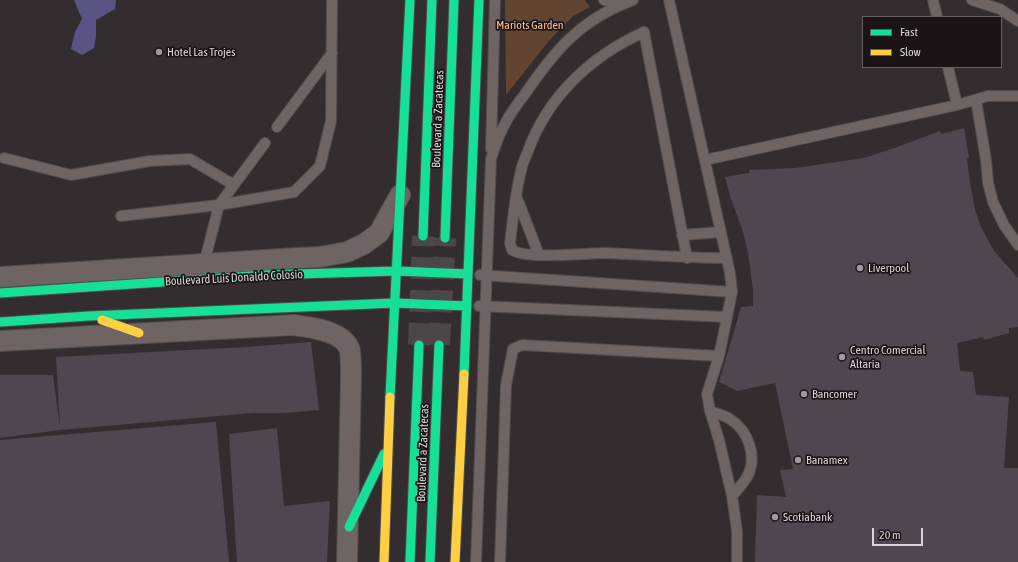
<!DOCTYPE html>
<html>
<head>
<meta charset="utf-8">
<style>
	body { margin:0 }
	#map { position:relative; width:1018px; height:562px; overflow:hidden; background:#332d30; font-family:"Asap Condensed",sans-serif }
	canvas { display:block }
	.legend { position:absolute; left:862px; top:16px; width:140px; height:52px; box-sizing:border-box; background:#1a1417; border:1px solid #676063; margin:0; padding:5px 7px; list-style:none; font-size:12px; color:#dad2d5 }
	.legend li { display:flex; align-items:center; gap:8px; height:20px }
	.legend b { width:20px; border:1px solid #676063 }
	.scale { position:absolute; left:872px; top:528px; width:51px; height:18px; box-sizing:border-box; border:2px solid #dad2d5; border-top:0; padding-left:5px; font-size:12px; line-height:14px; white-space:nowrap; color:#dad2d5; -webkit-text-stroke:3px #1a1417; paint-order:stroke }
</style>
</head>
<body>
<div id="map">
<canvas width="1018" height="562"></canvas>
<ul class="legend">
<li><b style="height:5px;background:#16e098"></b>Fast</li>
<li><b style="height:5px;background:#ffcf43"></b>Slow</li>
</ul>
<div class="scale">20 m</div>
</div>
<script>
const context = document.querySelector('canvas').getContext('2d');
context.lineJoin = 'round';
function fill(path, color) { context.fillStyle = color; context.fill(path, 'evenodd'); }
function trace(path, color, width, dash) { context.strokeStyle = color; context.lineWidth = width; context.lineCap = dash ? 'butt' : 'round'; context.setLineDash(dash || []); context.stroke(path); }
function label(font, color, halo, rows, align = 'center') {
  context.font = font + ' "Asap Condensed",sans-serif'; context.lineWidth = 3.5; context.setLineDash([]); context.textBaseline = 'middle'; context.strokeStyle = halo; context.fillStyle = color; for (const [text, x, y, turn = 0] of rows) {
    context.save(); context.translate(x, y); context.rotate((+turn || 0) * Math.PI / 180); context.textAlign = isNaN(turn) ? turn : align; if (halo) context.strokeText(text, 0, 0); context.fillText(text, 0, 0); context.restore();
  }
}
fill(new Path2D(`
	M505 0H585L590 7 573 16 548 42 506 95Z`), '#614531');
fill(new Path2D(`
	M74 0H116L115 9 96 20V37L94 48 82 55 71 49 75 32 82 19Z`), '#585486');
fill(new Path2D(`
	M964 128 969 158 967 159 970 183 975 210 981 227 994 251 1018 278V327L1009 328V333L984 340 983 337 957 343 960 371 973 372 976 395 1009 397 1004 468H1018V562H755L757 495 786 497 780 470 793 469 775 383 737 391 719 382 741 307 753 306V290L748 253 743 232 730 196 725 177 749 173V170L795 168 864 158 897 147 940 131 941 134Z
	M311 342 319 410 286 413H253L60 430 0 438V375H53L60 427 56 357 246 347Z
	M216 422 229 562H0V440Z
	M277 428 284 506 330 501 327 562H237L229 434Z`), '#4f464f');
trace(new Path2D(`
	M419 345 423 236
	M439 345 445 238`), '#4c4649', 22, [22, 11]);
const lane = new Path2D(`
	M604 0 623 4
	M669 0 730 273 732 292 727 317 719 356 707 394 710 411 719 440 732 496 737 531V562
	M933 0 937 17
	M972 0 1000 9 1018 21
	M948 67 957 105
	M976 100 986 160 988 183 993 202 1004 225 1018 245
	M277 127 332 53
	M491 149 495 0
	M4 158 71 175 150 161 190 159 234 185
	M705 160 957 105 988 96H1018
	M517 198 539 255
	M121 216 219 205 265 143
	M682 235 721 232
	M687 258 644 32C591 56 548 96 528 151 526 157 522 164 521 171 515 194 513 219 510 243L512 250C528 260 585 253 607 253 647 255 687 258 727 258
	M204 264 219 205 294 192 320 166 331 121 332 0
	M480 275 732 292
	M479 306 727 317
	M710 411C716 413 724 415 730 419 748 430 758 457 747 477 743 484 737 490 732 496
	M476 562 491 159C495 146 499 134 506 122 511 112 518 103 525 94 555 50 581 19 633 0
	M500 562 506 385 513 349 522 345 719 356`);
const street = new Path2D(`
	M0 277 297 258 320 257 347 252 364 244 379 233 400 195
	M0 341 293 325C310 327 345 331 350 351 351 359 351 369 351 377L347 562`);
const fast = new Path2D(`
	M423 236 432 0
	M445 238 454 0
	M0 293 265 275 397 271 468 274
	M0 322 89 316 395 303 467 306
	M464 374 479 0
	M390 397 410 0
	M349 527 384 454
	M410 562 419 345
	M430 562 439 345`);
const slow = new Path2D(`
	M102 320 139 333
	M384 562 390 397
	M455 562 464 374`);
trace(lane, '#504c4e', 12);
trace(street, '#504c4e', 22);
trace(fast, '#504c4e', 11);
trace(slow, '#504c4e', 11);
trace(lane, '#6e6464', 10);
trace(street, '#6e6464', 20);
trace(fast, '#16e098', 9);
trace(slow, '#ffcf43', 9);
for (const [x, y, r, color] of [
	[159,52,4,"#a0989b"],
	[860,268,4,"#a0989b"],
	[842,357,4,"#a0989b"],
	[804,394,4,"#a0989b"],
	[798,460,4,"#a0989b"],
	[775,517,4,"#a0989b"]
]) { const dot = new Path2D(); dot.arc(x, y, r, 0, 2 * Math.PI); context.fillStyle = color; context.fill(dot); trace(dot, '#1a1417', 1.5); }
label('12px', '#fdc093', '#1a1417', [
	["Mariots Garden",530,25]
]);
label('12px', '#dad2d5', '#1a1417', [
	["Hotel Las Trojes",167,52],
	["Liverpool",868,268],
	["Centro Comercial",850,350],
	["Altaria",850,364],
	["Bancomer",812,394],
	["Banamex",806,460],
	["Scotiabank",783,517]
], 'left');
label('12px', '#dad2d5', '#1a1417', [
	["Boulevard a Zacatecas",438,119,-88],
	["Boulevard Luis Donaldo Colosio",234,278,-3],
	["Boulevard a Zacatecas",423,453,-88]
]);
</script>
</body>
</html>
